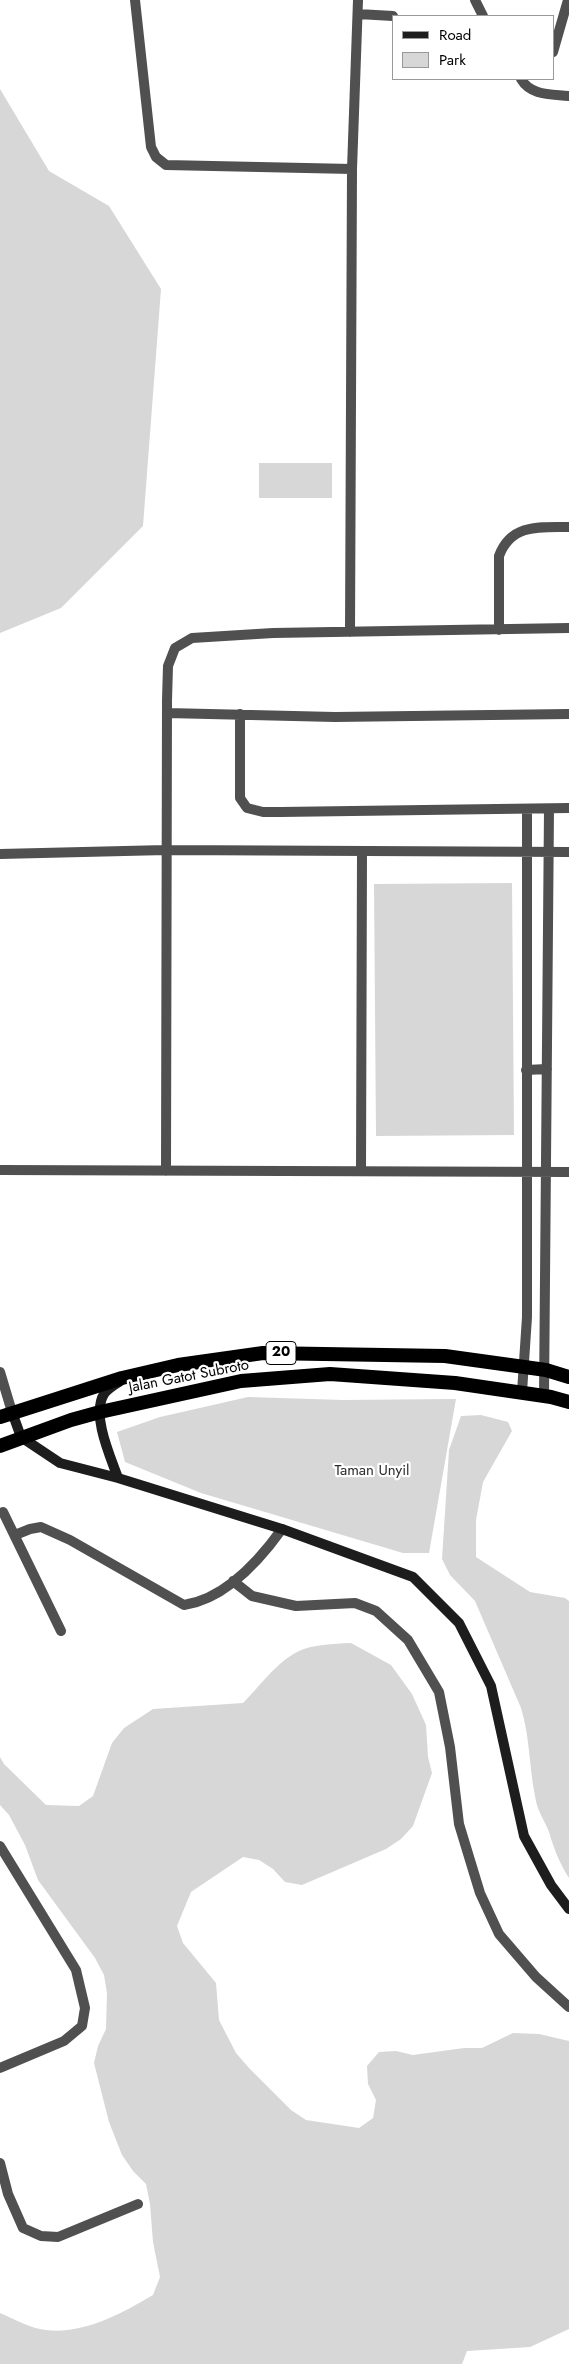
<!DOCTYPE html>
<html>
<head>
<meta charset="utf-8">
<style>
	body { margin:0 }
	#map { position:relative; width:569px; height:2364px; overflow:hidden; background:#fff; font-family:Jost,sans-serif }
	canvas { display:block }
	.legend { position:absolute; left:392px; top:15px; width:162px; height:65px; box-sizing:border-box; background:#fff; border:1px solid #999; margin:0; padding:6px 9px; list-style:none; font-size:15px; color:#000 }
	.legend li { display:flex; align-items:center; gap:10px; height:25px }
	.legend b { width:25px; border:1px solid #999 }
</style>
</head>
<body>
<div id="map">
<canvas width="569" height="2364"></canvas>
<ul class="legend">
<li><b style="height:6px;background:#1d1d1d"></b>Road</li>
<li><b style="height:14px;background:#d7d7d7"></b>Park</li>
</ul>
</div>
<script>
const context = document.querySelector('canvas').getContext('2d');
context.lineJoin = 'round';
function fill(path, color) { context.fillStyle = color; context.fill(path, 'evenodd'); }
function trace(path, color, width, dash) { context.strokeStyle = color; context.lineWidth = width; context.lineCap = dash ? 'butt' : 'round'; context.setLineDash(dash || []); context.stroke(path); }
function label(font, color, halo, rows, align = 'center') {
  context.font = font + ' Jost,sans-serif'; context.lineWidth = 4.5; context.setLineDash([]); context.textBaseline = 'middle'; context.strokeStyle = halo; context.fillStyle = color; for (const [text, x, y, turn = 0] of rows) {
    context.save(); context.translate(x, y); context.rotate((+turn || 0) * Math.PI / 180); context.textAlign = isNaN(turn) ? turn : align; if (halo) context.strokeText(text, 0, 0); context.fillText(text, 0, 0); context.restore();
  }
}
fill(new Path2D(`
	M0 89 49 171 109 206 161 289 143 526 61 608 0 633Z
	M259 463H332V498H259Z
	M512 883 514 1135 376 1136 374 884Z
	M248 1397 343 1400 456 1399 429 1553H403L201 1493 125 1462 117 1432 160 1417Z
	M481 1415 508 1422 512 1431 483 1482 476 1520V1557L530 1592 565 1598 569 1601V1878C559 1862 554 1849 549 1832 544 1819 537 1811 535 1796 529 1766 530 1737 521 1708L475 1601 450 1575 442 1559 449 1450 461 1416Z
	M351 1643 391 1665 412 1694 426 1725 428 1757 432 1773 413 1826 401 1839 386 1849 302 1885 285 1882 273 1869 259 1860 243 1857 191 1892 177 1926 183 1943 216 1983 219 2020 236 2053 249 2068 291 2110 306 2120 359 2128 373 2118 376 2100 368 2084 367 2066 379 2052 396 2051 413 2055 464 2048H482L513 2033 539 2034 569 2041V2329L530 2347 467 2351 462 2364H0V2313C12 2318 26 2326 40 2329 79 2337 121 2314 153 2295L160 2277 153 2242 150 2204 146 2184 133 2171 122 2155 109 2122 94 2063 98 2046 106 2029 107 1993 104 1975 95 1958 38 1880 25 1845 9 1815 0 1805V1757L4 1764 46 1805 79 1806 93 1796 112 1743 124 1728 153 1709 243 1703C260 1686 276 1663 297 1652 313 1644 333 1644 351 1643Z`), '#d7d7d7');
trace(new Path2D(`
	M3 1512 61 1631
	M15 1535 30 1529 41 1527 70 1540 184 1605C225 1599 259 1561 282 1529
	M233 1581 252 1596 296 1606 355 1603 376 1611 408 1640 439 1692 450 1747 459 1824 480 1893 499 1934 536 1977 569 2007
	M0 1846 76 1970 85 2008 82 2026 64 2041 0 2068
	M0 2163 8 2194 23 2228 41 2236 58 2237 138 2204`), '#505050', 10);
trace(new Path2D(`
	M135 0 151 147 156 157 166 165 352 169
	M475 0 483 16
	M358 14 393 16
	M553 52 568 0
	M521 79C531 96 551 94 569 96
	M499 630V556C511 524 539 527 569 527
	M350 632 352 169 358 0
	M167 713 335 717 569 714
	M240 714V798L247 808 263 812H280L569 808
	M0 854 166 850 569 852
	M526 1070 547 1069
	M0 1170 569 1172
	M166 1171 167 700 168 666 175 648 192 638 273 633 569 628
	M361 1171 362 852
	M0 1372 12 1412
	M522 1392 527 1317V810
	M544 1396 549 809`), '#505050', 10);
trace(new Path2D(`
	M12 1412 21 1437 60 1463 118 1478 282 1529 413 1577 459 1623 491 1686 524 1836 551 1885 569 1909
	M118 1478C111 1458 91 1415 104 1394 107 1390 114 1385 119 1382`), '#1d1d1d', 10);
trace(new Path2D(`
	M0 1417 122 1378 178 1365 263 1353 445 1356 546 1370 569 1377
	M0 1446 71 1420 100 1412 241 1381 330 1374 455 1383 551 1397 569 1402`), '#000', 14);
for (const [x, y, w] of [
	[281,1353,30]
]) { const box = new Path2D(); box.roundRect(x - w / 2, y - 11.5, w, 23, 4); context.fillStyle = '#fff'; context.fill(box); trace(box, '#000', 1); }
label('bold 14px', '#000', null, [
	["20",281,1353]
]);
label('15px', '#000', '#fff', [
	["Jalan Gatot Subroto",189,1377,-11]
]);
label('15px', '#2e2e2e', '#fff', [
	["Taman Unyil",372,1471]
]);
</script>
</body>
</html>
